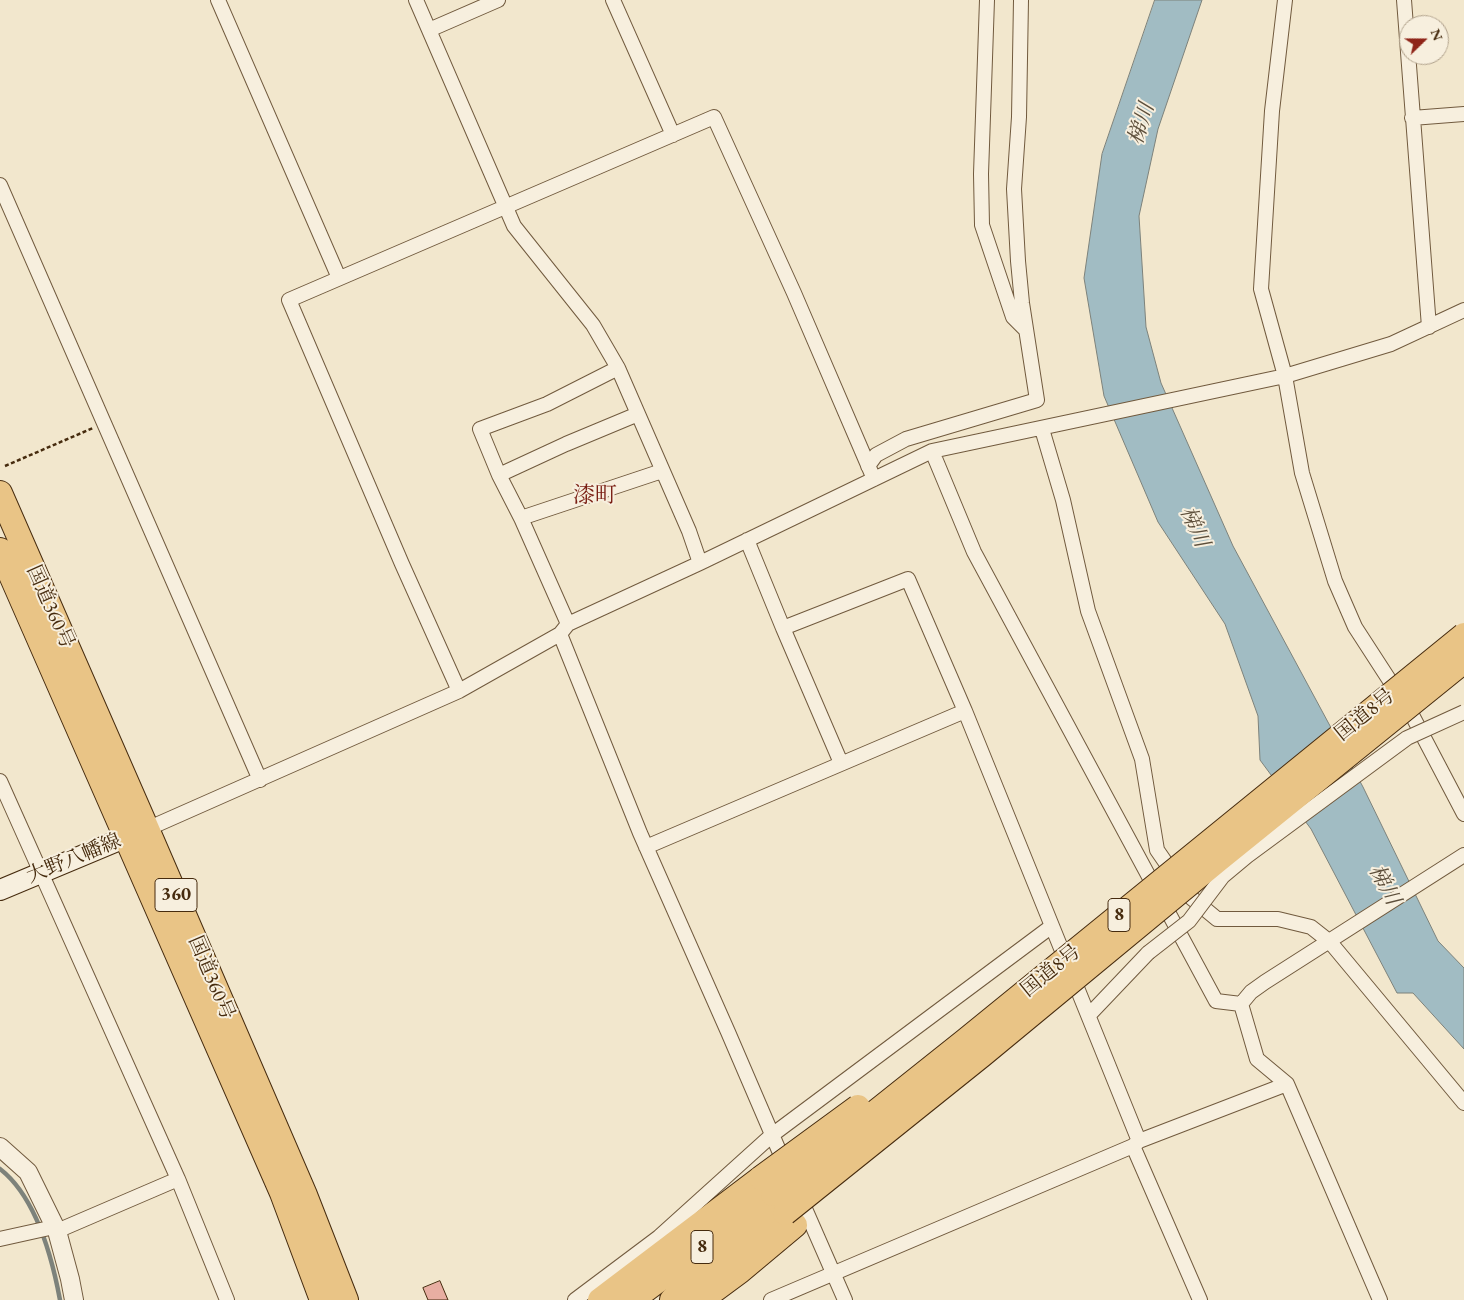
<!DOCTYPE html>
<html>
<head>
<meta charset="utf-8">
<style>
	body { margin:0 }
	#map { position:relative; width:1464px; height:1300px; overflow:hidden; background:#f2e7cd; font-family:"EB Garamond",serif }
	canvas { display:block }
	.north { position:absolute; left:1399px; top:15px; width:50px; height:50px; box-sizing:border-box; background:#f7efde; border:1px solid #b0a18b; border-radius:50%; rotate:68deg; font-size:14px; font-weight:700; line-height:20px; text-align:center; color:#462b0e }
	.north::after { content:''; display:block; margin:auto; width:18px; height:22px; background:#8f2418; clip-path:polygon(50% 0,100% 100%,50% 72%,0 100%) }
</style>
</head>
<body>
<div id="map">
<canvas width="1464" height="1300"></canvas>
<div class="north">N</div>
</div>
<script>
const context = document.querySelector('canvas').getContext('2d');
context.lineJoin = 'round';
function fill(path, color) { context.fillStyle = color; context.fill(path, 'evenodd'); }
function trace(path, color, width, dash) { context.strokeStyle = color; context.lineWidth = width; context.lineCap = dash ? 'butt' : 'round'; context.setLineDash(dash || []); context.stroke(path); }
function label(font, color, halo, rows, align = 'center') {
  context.font = font + ' "EB Garamond","Noto Serif JP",serif'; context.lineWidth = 4; context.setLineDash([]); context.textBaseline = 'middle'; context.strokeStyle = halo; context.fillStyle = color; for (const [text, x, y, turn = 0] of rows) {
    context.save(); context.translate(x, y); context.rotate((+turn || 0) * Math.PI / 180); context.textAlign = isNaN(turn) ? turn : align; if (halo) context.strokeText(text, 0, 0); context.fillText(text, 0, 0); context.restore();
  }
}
const water = new Path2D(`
	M1155 0H1202L1158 129 1139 216 1146 327 1161 383 1233 546 1363 787 1438 941 1464 968V1049L1413 993H1397L1311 829 1260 760 1258 716 1225 624 1158 522 1104 396 1084 278 1102 154Z`);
fill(water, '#a1bcc3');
trace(water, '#7d827b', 1);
trace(new Path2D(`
	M0 1169C36 1197 52 1257 60 1300`), '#7d827b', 4.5);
const building = new Path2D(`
	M440 1281 448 1300H428L423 1288Z`);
fill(building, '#e8aea2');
trace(building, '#462b0e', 1);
const minor = new Path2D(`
	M218 0 339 278
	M416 0 514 226 593 325 618 368 689 531 700 563
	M613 0 673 135
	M987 0 981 174 982 225 1013 317 1025 329
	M1285 0 1272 111 1261 289 1285 376 1302 473 1335 581 1355 627 1412 715 1464 814
	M1404 0 1429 327
	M429 30 498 0
	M1412 118 1464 114
	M0 185 260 780
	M1042 429 1063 500 1088 611 1142 759 1157 850 1188 895 1217 919H1278L1311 927 1330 942 1464 1103
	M932 451 974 552 1216 1001 1241 1004
	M868 466 876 455 906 439 1037 400 1022 303 1018 261 1014 189 1019 117 1021 0
	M499 475 566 444 638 414
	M521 518 662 471
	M747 540 783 628 908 579 965 711 1139 1141
	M568 624 521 518 499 475 480 429 547 404 618 368
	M783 628 841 763
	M560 634 640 833 728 1032 786 1167
	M459 691 402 564 289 300 714 117 794 293 874 479
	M0 781 178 1179 227 1300
	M147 829 459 691 560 634 568 624 700 563 932 451 1285 376 1391 344 1464 310
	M646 847 965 711
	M1241 1004 1257 1059 1287 1084 1380 1300
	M1241 1004 1251 992 1265 982 1464 855
	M1089 1015 1148 953
	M1133 1146 1200 1300
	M799 1195 845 1300
	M57 1231 178 1179
	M0 1239 54 1227
	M575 1300 659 1237 772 1135 1052 926
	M771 1300 1133 1146 1139 1141 1287 1084`);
const tertiary = new Path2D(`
	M0 1147 28 1172 57 1231 70 1279 74 1300`);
const secondary = new Path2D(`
	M0 890 141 831`);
const trunk = new Path2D(`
	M0 493 147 829 305 1195 346 1300
	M0 550 282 1193 322 1300
	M600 1300 761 1178
	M632 1300 773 1194
	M672 1300 785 1213
	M701 1300 740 1271 795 1225`);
trace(minor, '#715a3e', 16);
trace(tertiary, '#715a3e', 20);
trace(secondary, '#462b0e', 22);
trace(trunk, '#462b0e', 26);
trace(new Path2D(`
	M5 466 93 428`), '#462b0e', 2.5, [4, 2.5]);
trace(minor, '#f7efde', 14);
trace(tertiary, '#f7efde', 18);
trace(secondary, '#f7efde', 20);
trace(trunk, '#e9c486', 24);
const minorBridge = new Path2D(`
	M1148 953 1189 921 1223 876 1247 856 1407 738 1464 712`);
const trunkBridge = new Path2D(`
	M761 1178 858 1107
	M773 1194 965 1041 1464 635
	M785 1213 982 1055 1218 860 1464 661`);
trace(minorBridge, '#715a3e', 16, []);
trace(trunkBridge, '#462b0e', 26, []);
trace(minorBridge, '#f7efde', 14);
trace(trunkBridge, '#e9c486', 24);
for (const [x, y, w] of [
	[176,895,42],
	[1119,915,22],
	[702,1247,22]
]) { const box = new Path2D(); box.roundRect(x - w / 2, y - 16.5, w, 33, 4); context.fillStyle = '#f7efde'; context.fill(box); trace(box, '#462b0e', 1); }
label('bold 19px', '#462b0e', null, [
	["360",176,895],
	["8",1119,915],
	["8",702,1247]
]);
label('20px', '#462b0e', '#f7efde', [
	["国道360号",50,607,66],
	["国道8号",1365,715,-39],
	["大野八幡線",74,859,-22],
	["国道8号",1051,971,-39],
	["国道360号",211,978,67]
]);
label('italic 21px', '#5d4f3b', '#f7efde', [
	["梯川",1142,124,-73],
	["梯川",1194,527,66],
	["梯川",1384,885,62]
]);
label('22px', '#7a1f14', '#f7efde', [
	["漆町",595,496]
]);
</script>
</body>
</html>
